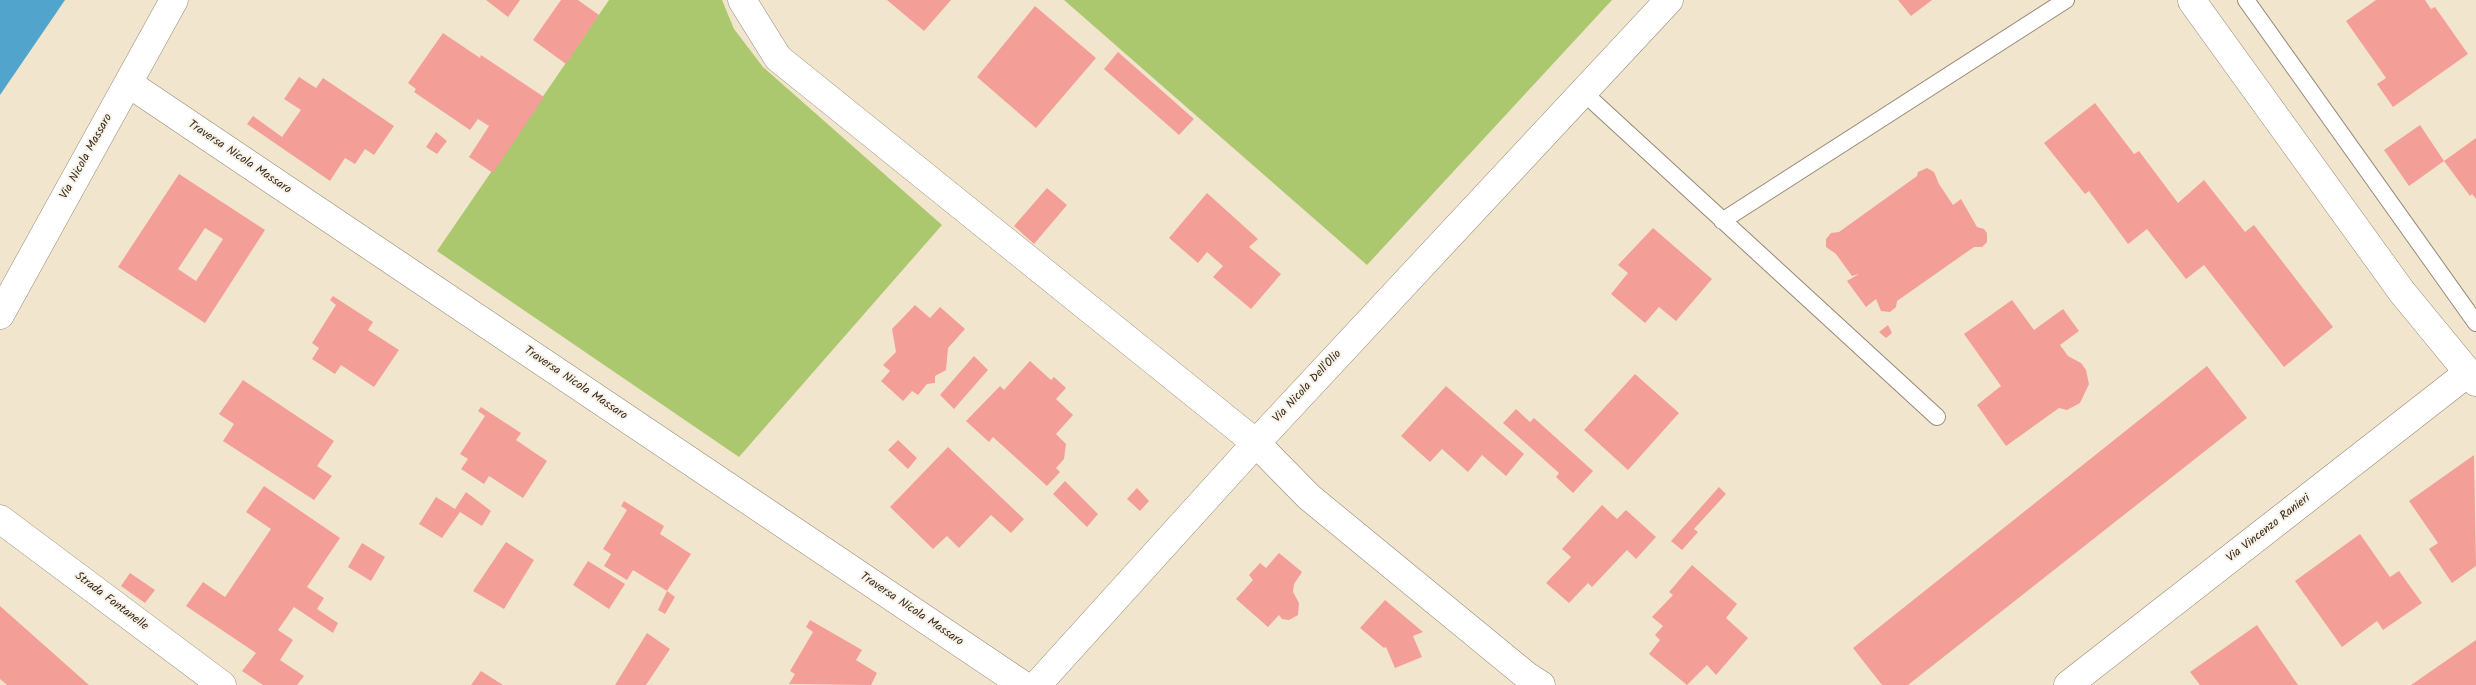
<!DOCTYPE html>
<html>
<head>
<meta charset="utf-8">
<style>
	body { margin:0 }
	canvas { display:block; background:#f1e6cd }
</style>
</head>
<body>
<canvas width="2476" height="685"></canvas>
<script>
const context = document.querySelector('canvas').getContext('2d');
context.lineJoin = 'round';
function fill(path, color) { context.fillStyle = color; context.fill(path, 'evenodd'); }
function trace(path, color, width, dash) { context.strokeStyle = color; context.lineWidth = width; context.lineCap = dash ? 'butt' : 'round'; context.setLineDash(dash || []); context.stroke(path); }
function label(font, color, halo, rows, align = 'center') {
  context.font = font + ' Kalam,sans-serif'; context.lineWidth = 4; context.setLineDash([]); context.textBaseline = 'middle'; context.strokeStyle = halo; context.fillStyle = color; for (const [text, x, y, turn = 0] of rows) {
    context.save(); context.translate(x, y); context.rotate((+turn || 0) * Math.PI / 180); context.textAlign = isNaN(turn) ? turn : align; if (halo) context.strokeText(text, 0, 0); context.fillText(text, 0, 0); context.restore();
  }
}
fill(new Path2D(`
	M609 0H722L734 29 763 67 942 225 739 457 437 251Z
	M1064 0H1612L1367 265Z`), '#abc86f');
fill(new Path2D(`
	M0 0H65L0 95Z`), '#51a5cd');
fill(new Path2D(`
	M486 0H520L508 17Z
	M561 0H578L599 15 566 64 533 40Z
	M887 0H951L924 31Z
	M1898 0H1932L1911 16Z
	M2376 0H2425L2431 9 2435 7 2468 54 2393 107 2377 84 2386 78 2346 21Z
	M1035 6 1096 58 1036 128 977 77Z
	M443 33 480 58 481 55 544 97 493 173 469 157 489 126 478 119 470 130 414 92 416 89 408 83Z
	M1118 52 1194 119 1179 135 1104 69Z
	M299 77 316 88 323 78 394 126 374 155 365 149 355 164 345 158 330 181 247 124 253 116 282 137 301 110 284 99Z
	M2095 103 2134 154 2139 151 2178 203 2204 180 2245 232 2254 225 2333 327 2284 367 2204 265 2186 279 2147 229 2128 244 2089 191 2085 194 2044 143Z
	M2420 125 2444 161 2409 186 2384 150Z
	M436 132 447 141 437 154 426 147Z
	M2476 138V199L2472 194 2470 196 2444 161Z
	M1927 168 1934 172 1939 184 1953 205 1961 199 1977 227 1984 229 1987 233V242L1982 247H1974L1897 301 1896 307 1890 312 1881 311 1876 299 1866 307 1847 281 1859 274 1852 276 1836 254 1826 247V239L1831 233 1839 232 1917 176 1918 172Z
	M179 174 265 230 205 323 118 267ZM205 228 223 239 196 281 178 269Z
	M1047 188 1067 205 1034 244 1014 226Z
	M1207 193 1258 239 1249 247 1281 274 1251 309 1213 277 1223 266 1207 252 1198 263 1169 238Z
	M1653 228 1712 279 1676 321 1659 307 1645 323 1611 294 1628 273 1618 265Z
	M333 296 373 322 368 330 399 350 374 387 341 365 335 374 312 359 319 348 312 343 336 305 330 300Z
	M2012 300 2034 330 2063 309 2079 331 2060 345 2068 356 2081 363 2086 370 2089 384 2080 403 2067 410 2059 408 2006 446 1977 405 2001 386 1964 334Z
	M915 305 930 318 940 307 965 329 948 348 946 370 935 376V383L927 384 918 395 912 391 903 401 881 381 890 371 883 365 896 352 892 329Z
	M1888 325 1892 333 1886 338 1879 332Z
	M974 356 988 370 954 409 940 395Z
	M1030 361 1051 380 1054 377 1066 388 1056 399 1073 415 1056 434 1066 444 1064 459 1056 468 1060 472 1047 486 993 437 989 442 966 421 1000 386 1004 390Z
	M2207 366 2247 418 1908 685H1882L1853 648Z
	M1635 374 1679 413 1628 470 1584 430Z
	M243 380 334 441 317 466 332 476 314 500 223 441 234 424 219 414Z
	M1446 386 1524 454 1506 476 1482 455 1468 472 1442 449 1430 462 1401 436Z
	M481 407 521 433 516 440 547 461 523 498 489 476 484 484 461 469 468 459 460 454 485 416 478 411Z
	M1516 409 1530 422 1534 418 1593 471 1573 493 1556 477 1559 473 1503 423Z
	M898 440 917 458 908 469 888 450Z
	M948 447 1024 519 1011 533 991 515 959 548 947 536 933 549 890 507Z
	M2474 455 2476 566 2452 583 2429 549 2438 543 2409 501Z
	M1065 481 1098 514 1087 527 1053 494Z
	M264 486 340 538 307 587 324 598 317 609 338 623 333 633 294 607 278 630 293 640 280 660 304 676 297 685H263L242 671 256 653 186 606 203 582 225 597 271 529 246 512Z
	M1719 487 1726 494 1694 529 1698 532 1682 550 1671 541Z
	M1137 488 1149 501 1140 511 1127 499Z
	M466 492 491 511 482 526 460 512 442 538 419 524 436 497 455 509Z
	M624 501 664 526 660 534 691 554 667 591 675 597 665 614 658 610 667 591 633 570 627 580 604 566 611 554 603 549 627 510 621 506Z
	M1602 505 1617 519 1626 510 1656 537 1636 559 1627 550 1592 587 1588 583 1569 603 1546 583 1571 557 1562 549Z
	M2360 534 2390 577 2399 571 2422 603 2383 630 2377 621 2342 647 2295 581Z
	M506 542 534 560 504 609 473 591Z
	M362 543 385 557 371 581 348 567Z
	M1279 553 1302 572 1294 584 1293 592 1299 603 1298 615 1289 620 1282 619 1279 615 1268 627 1236 599 1253 580 1249 575 1260 563 1266 568Z
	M588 561 625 584 609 609 573 585Z
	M1692 565 1737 604 1726 618 1748 638 1716 675 1707 665 1687 685 1649 654 1660 640 1655 635 1663 626 1652 617 1673 595 1669 592Z
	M130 573 155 590 145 603 121 586Z
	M1385 600 1423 632 1413 636 1422 657 1395 668 1386 647 1384 648 1360 628Z
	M0 606 89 685H7L0 679Z
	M810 620 862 650 856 660 877 673 871 685 789 684 795 674 790 671 813 632 806 627Z
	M2257 625 2298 685H2200L2190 672Z
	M647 633 670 649 646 685H615Z
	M2476 640V685H2411Z
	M481 671 503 685H471Z`), '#f49e98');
const lane = new Path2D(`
	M2246 0 2476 323
	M1583 92 1937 417
	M1722 221 2066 0`);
const street = new Path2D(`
	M742 0 778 58 1256 443 1309 497 1527 676 1541 685
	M2192 1 2402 292 2476 382
	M128 83 1023 685
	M0 315 174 0
	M0 519 222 685
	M1037 685 1256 443 1669 0
	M2068 685 2469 372`);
trace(lane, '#968876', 18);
trace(street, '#968876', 29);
trace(lane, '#fff', 16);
trace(street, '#fff', 28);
label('12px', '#3b2a1e', '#f7f3e8', [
	["Via Nicola Massaro",87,157,-61],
	["Traversa Nicola Massaro",239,158,34],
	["Traversa Nicola Massaro",575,384,34],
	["Via Nicola Dell'Olio",1308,387,-47],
	["Via Vincenzo Ranieri",2269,529,-38],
	["Strada Fontanelle",111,602,37],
	["Traversa Nicola Massaro",911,610,34]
]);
</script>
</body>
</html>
